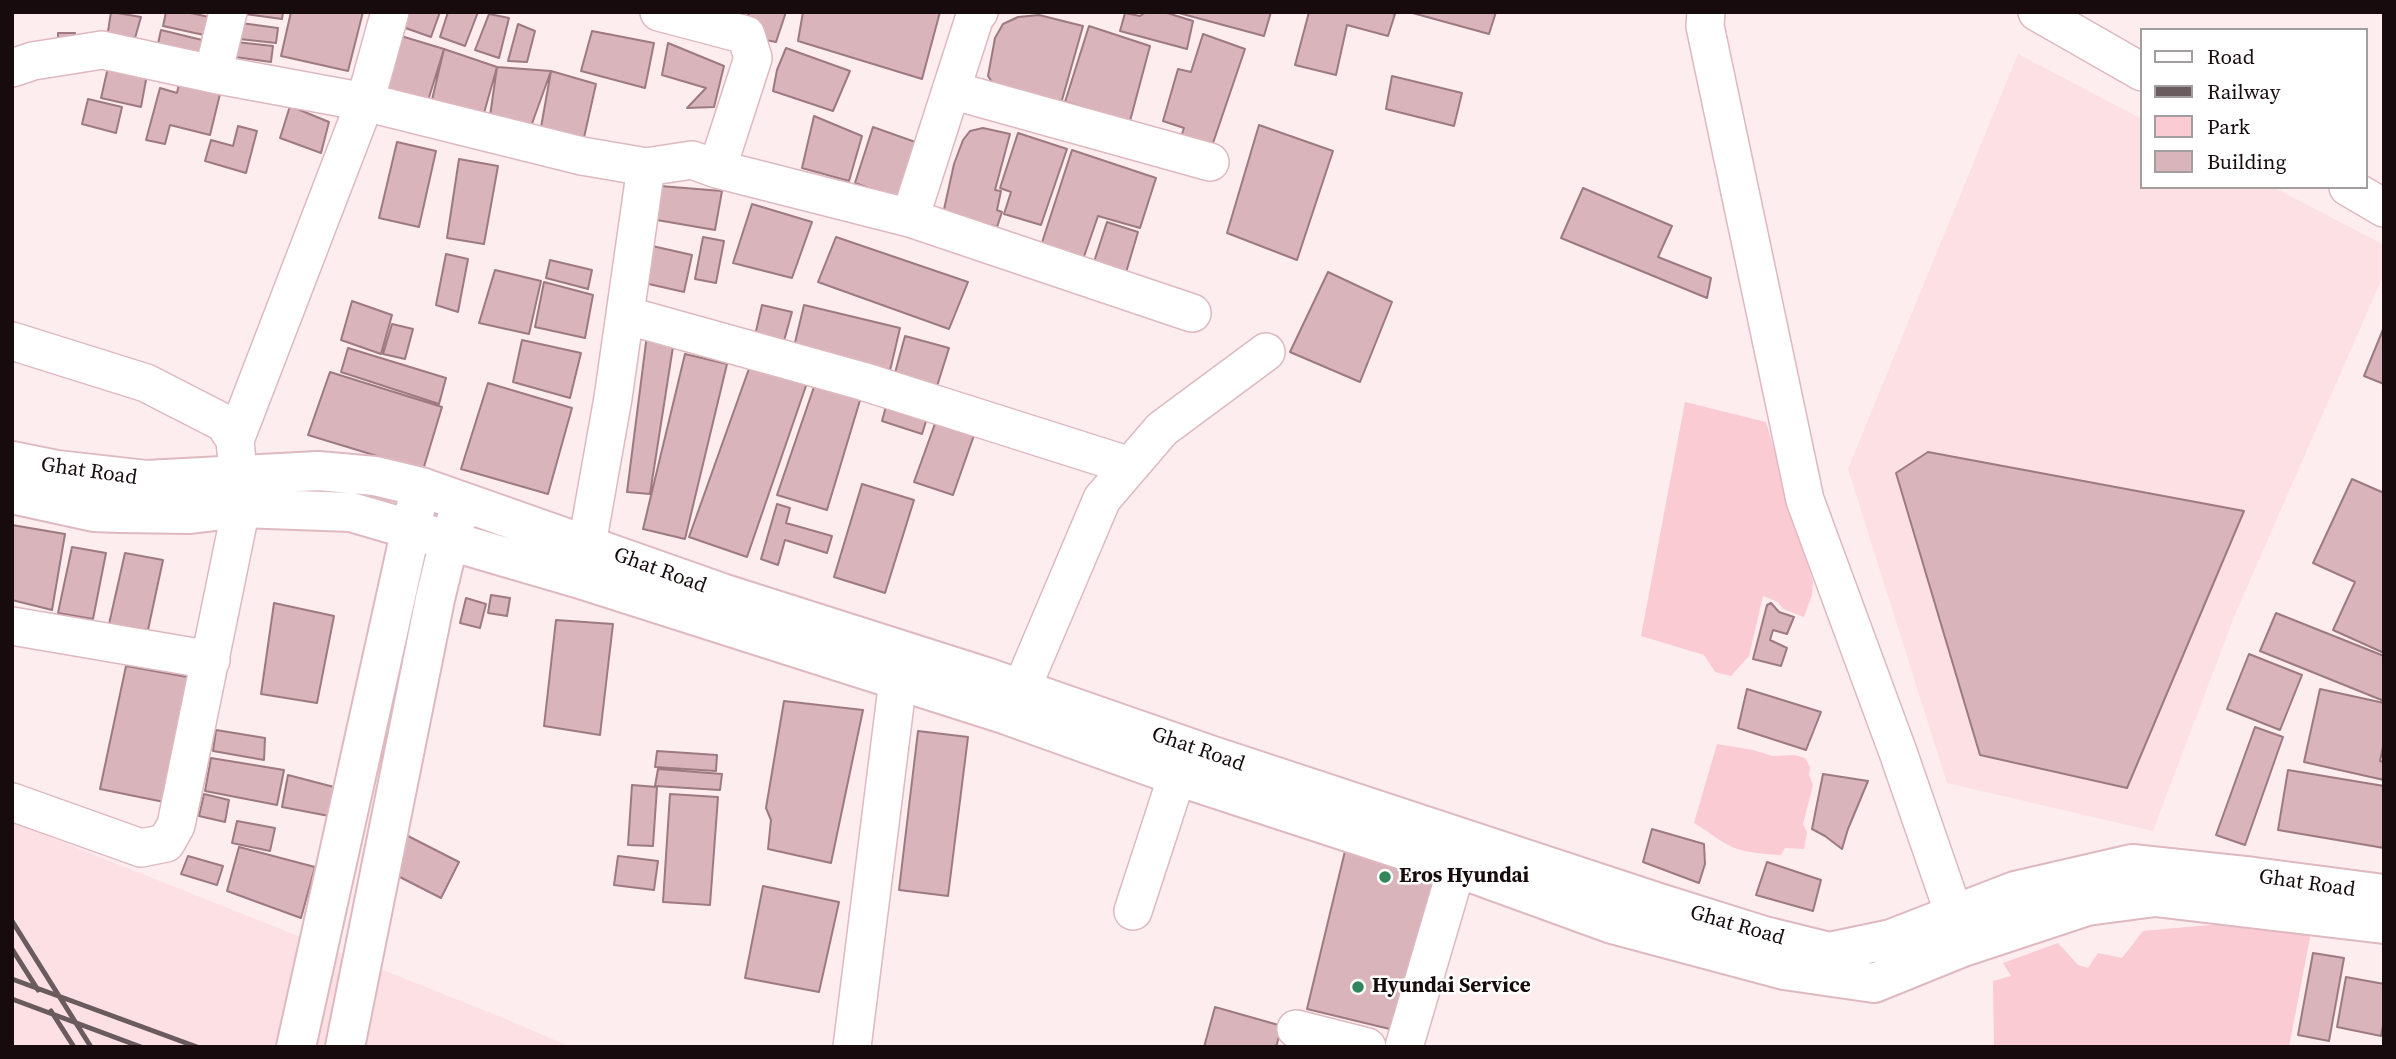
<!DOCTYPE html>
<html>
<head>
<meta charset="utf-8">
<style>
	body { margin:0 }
	#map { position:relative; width:2396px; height:1059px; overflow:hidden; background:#fdedef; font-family:"Source Serif 4",serif }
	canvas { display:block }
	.frame { position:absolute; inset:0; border:14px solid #180b0e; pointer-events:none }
	.legend { position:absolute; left:2140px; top:28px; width:228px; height:161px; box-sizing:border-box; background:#fefffe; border:2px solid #a29d9e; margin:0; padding:9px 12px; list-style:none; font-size:21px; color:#180b0e }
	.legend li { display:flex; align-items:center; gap:14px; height:35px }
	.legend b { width:35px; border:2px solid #a29d9e }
</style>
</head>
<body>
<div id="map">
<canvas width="2396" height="1059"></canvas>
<div class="frame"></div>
<ul class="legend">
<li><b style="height:9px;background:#fff"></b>Road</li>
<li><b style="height:9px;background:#695b5e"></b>Railway</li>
<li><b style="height:19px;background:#fbcbd3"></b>Park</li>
<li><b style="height:19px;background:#d9b4ba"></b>Building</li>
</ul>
</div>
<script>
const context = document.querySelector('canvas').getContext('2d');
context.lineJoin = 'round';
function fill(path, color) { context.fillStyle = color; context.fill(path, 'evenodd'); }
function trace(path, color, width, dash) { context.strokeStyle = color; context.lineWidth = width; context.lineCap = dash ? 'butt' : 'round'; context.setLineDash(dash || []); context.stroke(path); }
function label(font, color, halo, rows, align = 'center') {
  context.font = font + ' "Source Serif 4",serif'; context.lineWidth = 5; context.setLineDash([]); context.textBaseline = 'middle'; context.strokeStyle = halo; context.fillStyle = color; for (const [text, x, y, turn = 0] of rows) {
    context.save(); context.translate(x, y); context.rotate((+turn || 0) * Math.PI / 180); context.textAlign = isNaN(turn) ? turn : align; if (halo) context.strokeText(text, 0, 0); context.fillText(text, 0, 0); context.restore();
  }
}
fill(new Path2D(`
	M2018 54 2142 119V187H2273L2384 245V274L2234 617 2153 831 1947 783 1848 469Z
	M12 822 501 1017 571 1047H12Z`), '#fde0e4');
fill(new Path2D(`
	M1685 402 1766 422 1813 582 1812 595 1804 617 1783 609 1778 602 1763 596 1749 656 1731 676 1715 672 1704 655 1641 636Z
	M1717 744 1753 750 1773 756 1794 755 1805 758 1810 767 1809 775 1813 785 1803 824 1807 832 1804 849 1785 848 1781 855C1772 855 1746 852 1737 849 1723 844 1708 831 1694 823Z
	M2273 915 2313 922 2289 1047H1994L1993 981 2011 976 2003 963 2058 943 2078 965 2088 968 2098 953 2122 958 2143 931 2221 924 2255 930Z`), '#fbcbd3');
const building = new Path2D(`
	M111 12 141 17 133 45 107 38Z
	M166 12H186L209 17 204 35 163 26Z
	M245 12H283L282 19 245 14Z
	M291 12H363L348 71 281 56Z
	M400 12H440L431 37 397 25Z
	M448 12H478L465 46 440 37Z
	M749 12H786L776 42 756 38 746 26Z
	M803 12H940L922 79 798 41Z
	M1146 12H1164L1193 21 1187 49 1120 31 1125 13 1140 16Z
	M1175 12H1271L1264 36Z
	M1309 12H1389L1395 14 1388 36 1347 25 1336 75 1295 65Z
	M1409 12H1496L1489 34Z
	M489 14 509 18 499 58 475 50Z
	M1039 15 1083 26 1058 114 998 91 988 76 995 38 1003 24 1018 17Z
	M241 23 278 28 276 43 239 39Z
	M518 24 535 31 527 62 508 61Z
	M1089 26 1150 46 1130 121 1065 102Z
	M161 30 202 40 198 58 157 48Z
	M592 31 654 43 645 88 581 71Z
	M58 33H75L74 47H58Z
	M391 33 444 49 426 107 378 93Z
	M1203 34 1245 49 1212 146 1181 137 1184 128 1163 121 1178 69 1191 72Z
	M236 42 273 46 271 62 235 57Z
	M668 43 724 66 714 107 687 108 706 88 662 75Z
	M786 48 850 71 833 111 773 91 777 70Z
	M444 49 497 67 482 120 431 104Z
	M109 63 148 69 141 107 101 98Z
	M497 67 551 71 530 129 490 116Z
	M551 71 596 84 583 142 540 133Z
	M1392 76 1462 93 1454 126 1386 109Z
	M180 79 221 90 210 135 170 125 165 144 146 140 160 88 177 93Z
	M88 99 122 107 116 133 82 124Z
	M290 106 329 122 321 153 280 138Z
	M814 116 862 136 849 181 802 168Z
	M1259 125 1333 151 1297 260 1227 233Z
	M238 126 257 131 246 173 205 161 211 140 233 146Z
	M873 127 918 143 902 200 855 183Z
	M983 128 1010 134 995 190 1001 191 997 210 1002 212 997 227 991 225 988 235 943 214 954 164 963 140 970 131Z
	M1018 133 1067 149 1041 225 1004 214 1011 192 1000 188Z
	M397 142 436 151 419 227 379 218Z
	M1072 150 1156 178 1140 228 1098 216 1079 271 1037 258Z
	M459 159 498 166 484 244 447 238Z
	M660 186 722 191 715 230 651 219Z
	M1583 188 1672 226 1658 257 1711 278 1707 298 1561 238Z
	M752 204 812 222 792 278 733 263Z
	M1107 222 1138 232 1122 286 1090 274Z
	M703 237 724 241 716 283 695 279Z
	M836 237 968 282 949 329 818 282Z
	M648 245 692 255 684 292 640 282Z
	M446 254 468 259 458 312 436 305Z
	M550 260 592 270 588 289 546 278Z
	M495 270 541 281 529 334 479 323Z
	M1328 272 1392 302 1360 382 1290 352Z
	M544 282 593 295 585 338 535 327Z
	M352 301 392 315 381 354 341 340Z
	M762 305 792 312 782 348 754 340Z
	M804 305 900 328 889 375 793 351Z
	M392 324 413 329 405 359 383 354Z
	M648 327 675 334 650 494 627 492Z
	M2384 327V384L2364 376Z
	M905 336 949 348 922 434 882 421Z
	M522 340 581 353 570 398 513 382Z
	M348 348 446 378 439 404 341 372Z
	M685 354 727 364 685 539 643 529Z
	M751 363 808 380 747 557 689 537Z
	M330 372 442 407 423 470 308 435Z
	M816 381 861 397 827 510 777 495Z
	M488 383 572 408 548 494 461 469Z
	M941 407 979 421 953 495 914 482Z
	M1928 452 2244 511 2127 788 1980 755 1896 473Z
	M2352 479 2384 493V653L2333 630 2355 582 2313 563Z
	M862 484 914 500 885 593 834 577Z
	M777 504 790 508 786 523 832 536 827 553 785 540 778 565 761 559Z
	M12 525 65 534 52 610 12 600Z
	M72 547 106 553 93 619 58 613Z
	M125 553 163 560 148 630 109 624Z
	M491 595 510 598 507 616 488 613Z
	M466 598 486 604 480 628 460 623Z
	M274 603 334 616 317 703 261 694Z
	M1771 603 1779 612 1794 617 1787 634 1773 630 1770 640 1787 648 1781 666 1753 659 1767 605Z
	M2276 613 2384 656V701L2260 651Z
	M556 620 613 624 600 735 544 726Z
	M2249 654 2302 675 2280 730 2227 709Z
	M126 666 193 678 164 802 100 789Z
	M1747 689 1821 712 1806 750 1738 728Z
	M2320 689 2384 703V742L2380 761 2384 762V780L2304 762Z
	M784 701 863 710 831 863 768 849 771 820 766 808Z
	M2255 727 2283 737 2245 845 2216 835Z
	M216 730 265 738 264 760 213 751Z
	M918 731 968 737 948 896 899 890Z
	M657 751 717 755 716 771 655 767Z
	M211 758 284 770 277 805 205 791Z
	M658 769 722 774 720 790 655 786Z
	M2288 770 2384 786V848L2278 830Z
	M1823 774 1868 781 1848 829 1842 849 1825 836 1812 829Z
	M288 775 334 787 329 816 282 807Z
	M632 785 657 787 653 846 628 845Z
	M204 794 229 800 225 822 199 816Z
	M670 794 718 797 710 905 663 902Z
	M237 821 275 828 270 851 232 843Z
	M1652 829 1704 844 1705 864 1699 883 1643 862Z
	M406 835 459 862 441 898 388 871Z
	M239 847 315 867 301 918 227 891Z
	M1345 851 1436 873 1398 1031 1307 1009Z
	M188 856 223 866 217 885 181 874Z
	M618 856 658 861 654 890 614 885Z
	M1767 862 1821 880 1813 911 1756 895Z
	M763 886 839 902 819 992 745 978Z
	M2313 953 2344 958 2329 1041 2298 1035Z
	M2346 977 2384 984V1021L2381 1036 2337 1027Z
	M1215 1007 1282 1026 1276 1047H1204Z`);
fill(building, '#d9b4ba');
trace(building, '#9d7a80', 2);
const minor = new Path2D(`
	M659 12 746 35 753 58 717 169
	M1706 12 1705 26 1805 500 1899 755 1954 914 1961 943
	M2037 12 2142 72
	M12 68 33 61 102 50 213 74 365 102 582 156 646 167 692 160 717 169 910 218 1192 313
	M213 74 228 12
	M951 90 1210 162
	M2348 187 2384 208
	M910 218 975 16 979 12
	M625 315 862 381 1130 466
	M12 341 146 383 224 423 235 440 241 508 176 825 166 843 141 848 12 802
	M235 440 365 102 390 12
	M587 544 613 398 646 167
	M12 626 211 660
	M1007 715 1021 690 1102 499 1162 429 1266 352
	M1133 911 1177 776 1188 750
	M1296 1029 1367 1047
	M852 1047 898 680
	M1404 1047 1465 840`);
const major = new Path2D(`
	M12 461 57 470 146 480 318 471 375 476 421 487 722 593 986 677 1210 755 1659 903 1764 936 1829 952 1891 939 2015 891 2132 864 2254 877 2384 894
	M12 494 94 512 120 513 190 514 241 508 351 512 577 578 1007 715 1177 776 1458 868 1612 924 1784 970 1874 983 1963 947 2087 906 2155 897 2384 924
	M296 1047 416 506
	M345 1047 435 599 449 541 457 518`);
trace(minor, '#deb9bf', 40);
trace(major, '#deb9bf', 42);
trace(minor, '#fff', 37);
trace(major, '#fff', 38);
trace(new Path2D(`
	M12 921 91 1047
	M12 949 38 990
	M12 979 197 1047
	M12 999 141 1047
	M51 1011 74 1047`), '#695b5e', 5);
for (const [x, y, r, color] of [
	[1385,877,7,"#31875b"],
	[1358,987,7,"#31875b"]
]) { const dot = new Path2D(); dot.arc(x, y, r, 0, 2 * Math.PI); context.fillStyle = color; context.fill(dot); trace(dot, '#fefffe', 2.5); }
label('21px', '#180b0e', '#fefffe', [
	["Ghat Road",89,472,8],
	["Ghat Road",660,571,20],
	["Ghat Road",1198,750,19],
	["Ghat Road",2307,884,8],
	["Ghat Road",1737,926,16]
]);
label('bold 21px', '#180b0e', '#fefffe', [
	["Eros Hyundai",1399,877],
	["Hyundai Service",1372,987]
], 'left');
</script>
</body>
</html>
